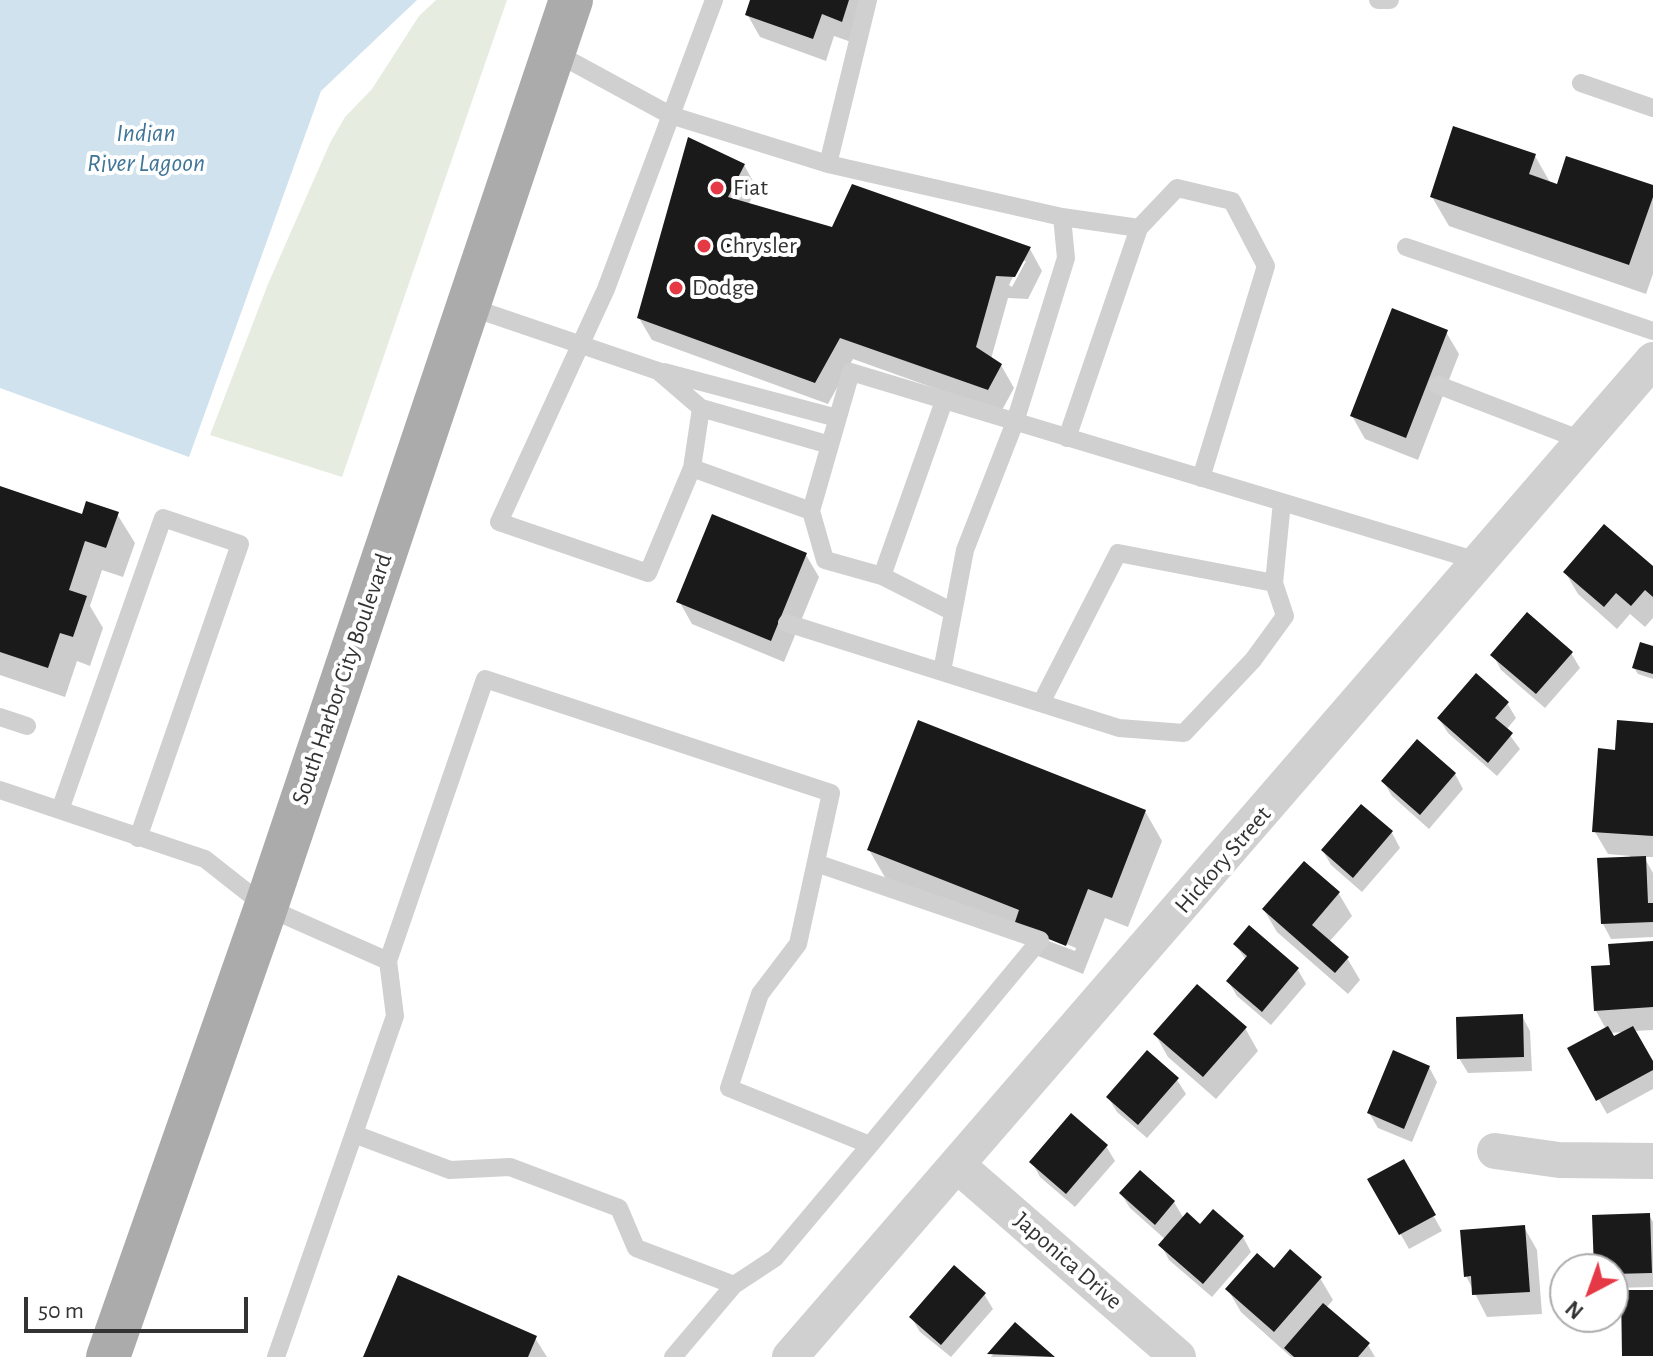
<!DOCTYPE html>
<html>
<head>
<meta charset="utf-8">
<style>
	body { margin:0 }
	#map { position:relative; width:1653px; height:1357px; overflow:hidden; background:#fff; font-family:"Alegreya Sans",sans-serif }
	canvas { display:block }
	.north { position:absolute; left:1549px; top:1253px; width:80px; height:80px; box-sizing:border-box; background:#fff; border:2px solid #adadad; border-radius:50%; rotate:221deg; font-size:22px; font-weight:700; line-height:32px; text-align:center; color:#333 }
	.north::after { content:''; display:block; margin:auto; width:28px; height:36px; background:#e63946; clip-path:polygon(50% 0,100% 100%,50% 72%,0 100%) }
	.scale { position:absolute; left:24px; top:1297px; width:224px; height:36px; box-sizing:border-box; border:4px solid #333; border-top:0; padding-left:10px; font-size:24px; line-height:28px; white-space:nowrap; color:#333; -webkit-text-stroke:6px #fff; paint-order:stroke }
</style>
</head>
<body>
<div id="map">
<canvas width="1653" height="1357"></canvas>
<div class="north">N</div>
<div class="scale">50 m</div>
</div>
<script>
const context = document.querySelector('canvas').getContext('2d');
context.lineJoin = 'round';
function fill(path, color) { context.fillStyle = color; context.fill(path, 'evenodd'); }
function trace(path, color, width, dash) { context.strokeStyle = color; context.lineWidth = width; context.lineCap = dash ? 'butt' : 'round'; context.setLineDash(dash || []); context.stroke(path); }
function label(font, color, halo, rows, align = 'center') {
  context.font = font + ' "Alegreya Sans",sans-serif'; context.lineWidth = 8; context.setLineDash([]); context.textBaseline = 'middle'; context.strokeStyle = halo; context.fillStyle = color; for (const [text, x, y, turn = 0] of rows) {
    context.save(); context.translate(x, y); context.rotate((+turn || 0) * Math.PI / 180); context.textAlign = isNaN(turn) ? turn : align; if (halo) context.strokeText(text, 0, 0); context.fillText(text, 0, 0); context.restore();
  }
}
fill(new Path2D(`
	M436 0H507L342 477 210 435 268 284 330 143 345 117 372 89 419 16Z`), '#e6ecdf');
fill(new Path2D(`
	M0 0H417L321 91 189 457 0 388Z`), '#cfe2ee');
fill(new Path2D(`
	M752 0H864L854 43 834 36 826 61 760 37 747 14Z
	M1535 156 1551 184 1653 187V274L1646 294 1449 226 1432 197Z
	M744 165 757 188 748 205 833 230 1030 249 1042 271 1028 299 1008 298 991 359 1001 365 1014 388 1001 412 853 359 828 404 652 340 639 318ZM1021 261H1026L1012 287 1009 285Z
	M1446 332 1459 354 1418 460 1365 439 1352 416Z
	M0 488 83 516 117 514 135 543 123 577 102 570 90 606 103 628 90 666 77 661 65 697 0 675Z
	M806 555 819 577 784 662 692 624 679 601Z
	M1653 569V618L1645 627 1630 614 1617 629 1578 594 1565 572Z
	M1653 648V679L1638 674 1634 668Z
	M1571 653 1580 668 1545 708 1501 670 1493 655Z
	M1507 703 1516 718 1506 730 1520 749 1497 776 1448 733 1439 719Z
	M1653 725V857H1644L1653 873V937L1611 939 1603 924 1630 856 1608 854 1595 832 1617 752Z
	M1455 774 1463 789 1429 829 1392 796 1383 781Z
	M1361 806 1392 833 1400 848 1362 892 1331 865 1323 851Z
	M1145 811 1162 841 1128 927 1105 918 1083 974 1033 954 1020 932 886 879 869 850ZM1030 929 1076 948 1075 951 1030 934Z
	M1304 864 1339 894 1352 916 1329 942 1347 958 1360 980 1348 994 1277 932 1264 910Z
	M1249 928 1298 970 1306 984 1271 1025 1237 996 1228 981 1246 960 1235 944Z
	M1653 943V1030L1634 1031 1653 1065V1089L1607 1114 1570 1049 1606 1029 1596 1011 1612 967ZM1626 1032 1613 1039 1609 1033Z
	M1522 1016 1530 1031 1532 1071 1468 1073 1459 1058Z
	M1245 1028 1258 1051 1216 1099 1168 1057 1155 1034Z
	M1429 1067 1437 1082 1412 1142 1378 1128 1369 1113Z
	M1177 1080 1186 1094 1147 1138 1117 1112 1108 1097Z
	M1106 1146 1115 1161 1075 1207 1040 1177 1032 1162Z
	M1403 1162 1442 1231 1409 1249 1370 1180Z
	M1121 1194 1174 1202 1184 1219 1243 1237 1251 1252 1212 1297 1169 1260 1161 1245 1166 1240 1130 1208Z
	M1649 1215 1653 1222V1287L1613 1288V1269H1596Z
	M1524 1227 1537 1250 1542 1314 1487 1317 1466 1276Z
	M1320 1278 1333 1300 1326 1308 1368 1345 1375 1357H1291L1241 1312 1228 1290Z
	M984 1294 993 1309 951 1357 920 1332 911 1317Z
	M1015 1325 1052 1357H991Z
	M535 1338 547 1357H365Z`), '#0003');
fill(new Path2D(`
	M750 0H849L842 22 822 14 813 39 745 15Z
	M1453 126 1536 154 1529 174 1557 184 1566 156 1653 185V197L1629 265 1430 197Z
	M688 137 745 164 728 197 832 227 852 184 1031 247 1015 277 996 276 976 347 1002 364 988 390 840 338 815 383 637 318Z
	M1392 308 1448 330 1406 438 1350 416Z
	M0 486 82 514 86 501 119 512 106 548 85 541 69 590 87 596 73 637 60 633 48 668 0 652Z
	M712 514 807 553 771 641 676 602Z
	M1604 524 1653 566V597L1645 590 1631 606 1616 593 1604 607 1563 572Z
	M1527 612 1573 652 1536 694 1490 655Z
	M1640 642 1653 646V674L1632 668Z
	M1476 673 1509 702 1495 718 1513 733 1488 763 1437 718Z
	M918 720 1146 810 1112 898 1088 889 1066 946 1014 925 1019 910 867 850Z
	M1617 720 1653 723V836L1592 832 1598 748 1615 750Z
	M1417 739 1456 773 1420 815 1381 781Z
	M1361 804 1393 831 1353 878 1321 850Z
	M1646 856 1648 903H1653V922L1601 924 1597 858Z
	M1304 861 1340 892 1312 925 1349 957 1335 973 1262 909Z
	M1249 925 1299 968 1262 1012 1226 981 1247 956 1233 944Z
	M1653 941V1007L1594 1011 1591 966 1610 965 1608 944Z
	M1197 984 1247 1027 1203 1077 1153 1034Z
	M1523 1014 1524 1057 1457 1059 1456 1017Z
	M1608 1026 1614 1036 1633 1026 1653 1061V1070L1596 1101 1567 1048Z
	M1147 1050 1179 1078 1138 1125 1106 1097Z
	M1393 1050 1430 1066 1404 1129 1367 1113Z
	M1071 1113 1108 1145 1066 1194 1029 1162Z
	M1404 1159 1436 1215 1399 1235 1367 1179Z
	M1140 1170 1175 1201 1155 1225 1119 1193Z
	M1213 1209 1244 1236 1203 1284 1158 1245 1187 1212 1200 1224Z
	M1650 1213 1652 1273 1613 1274V1269H1594L1592 1215Z
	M1525 1225 1530 1292 1472 1295 1471 1276 1464 1277 1460 1230Z
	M1290 1249 1322 1277 1274 1332 1225 1289 1257 1253 1274 1268Z
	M954 1265 986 1293 941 1345 909 1317Z
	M398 1275 537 1336 528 1357H363Z
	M1621 1290H1653V1356H1622Z
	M1323 1303 1370 1343 1358 1357H1294L1284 1348Z
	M1015 1322 1055 1357 987 1354Z`), '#1a1a1a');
trace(new Path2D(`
	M1378 0H1390
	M554 52 670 115 828 164 1062 217 1139 228
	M1581 83 1653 108
	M828 164 868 0
	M1406 247 1653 331
	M467 306 658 371 701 408 692 468 648 573 499 522 606 289 714 0
	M664 372 837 418
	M1438 385 1584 441
	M701 408 830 445
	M1067 438 1139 228 1177 188 1232 201 1266 266 1201 478
	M692 468 811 511 825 560 882 576 953 612
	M811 511 851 372 1481 562
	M882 576 944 401
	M787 623 1119 728 1184 733 1253 660 1285 616 1274 583 1282 502
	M942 671 965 550 1015 422 1066 258 1062 217
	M1041 703 1118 553 1274 583
	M0 717 27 726
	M0 790 205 859 266 907 388 961 485 679 831 793 798 944 760 994 729 1088 870 1145 1040 940 816 863
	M60 810 163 518 240 544 138 838
	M354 1134 450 1170 510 1167 619 1208 636 1248 734 1285
	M276 1357 395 1016 388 961
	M673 1357 734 1285 775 1258 870 1145`), '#d0d0d0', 18);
trace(new Path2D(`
	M1495 1151 1559 1160 1653 1161
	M957 1165 1178 1357
	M790 1357 1653 360`), '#d0d0d0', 36);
trace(new Path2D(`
	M108 1357 266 907 571 0`), '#ababab', 44);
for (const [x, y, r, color] of [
	[717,188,8,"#e63946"],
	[704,246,8,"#e63946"],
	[676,288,8,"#e63946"]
]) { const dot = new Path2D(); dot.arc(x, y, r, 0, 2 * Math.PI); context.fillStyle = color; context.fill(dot); trace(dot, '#fff', 3); }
label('24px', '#333', '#fff', [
	["Fiat",733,188],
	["Chrysler",720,246],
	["Dodge",692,288]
], 'left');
label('24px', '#333', '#fff', [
	["South Harbor City Boulevard",342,679,-71],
	["Hickory Street",1223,860,-49],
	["Japonica Drive",1068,1261,41]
]);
label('italic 26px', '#3f7597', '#fff', [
	["Indian",146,133],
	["River Lagoon",146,163]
]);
</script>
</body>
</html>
